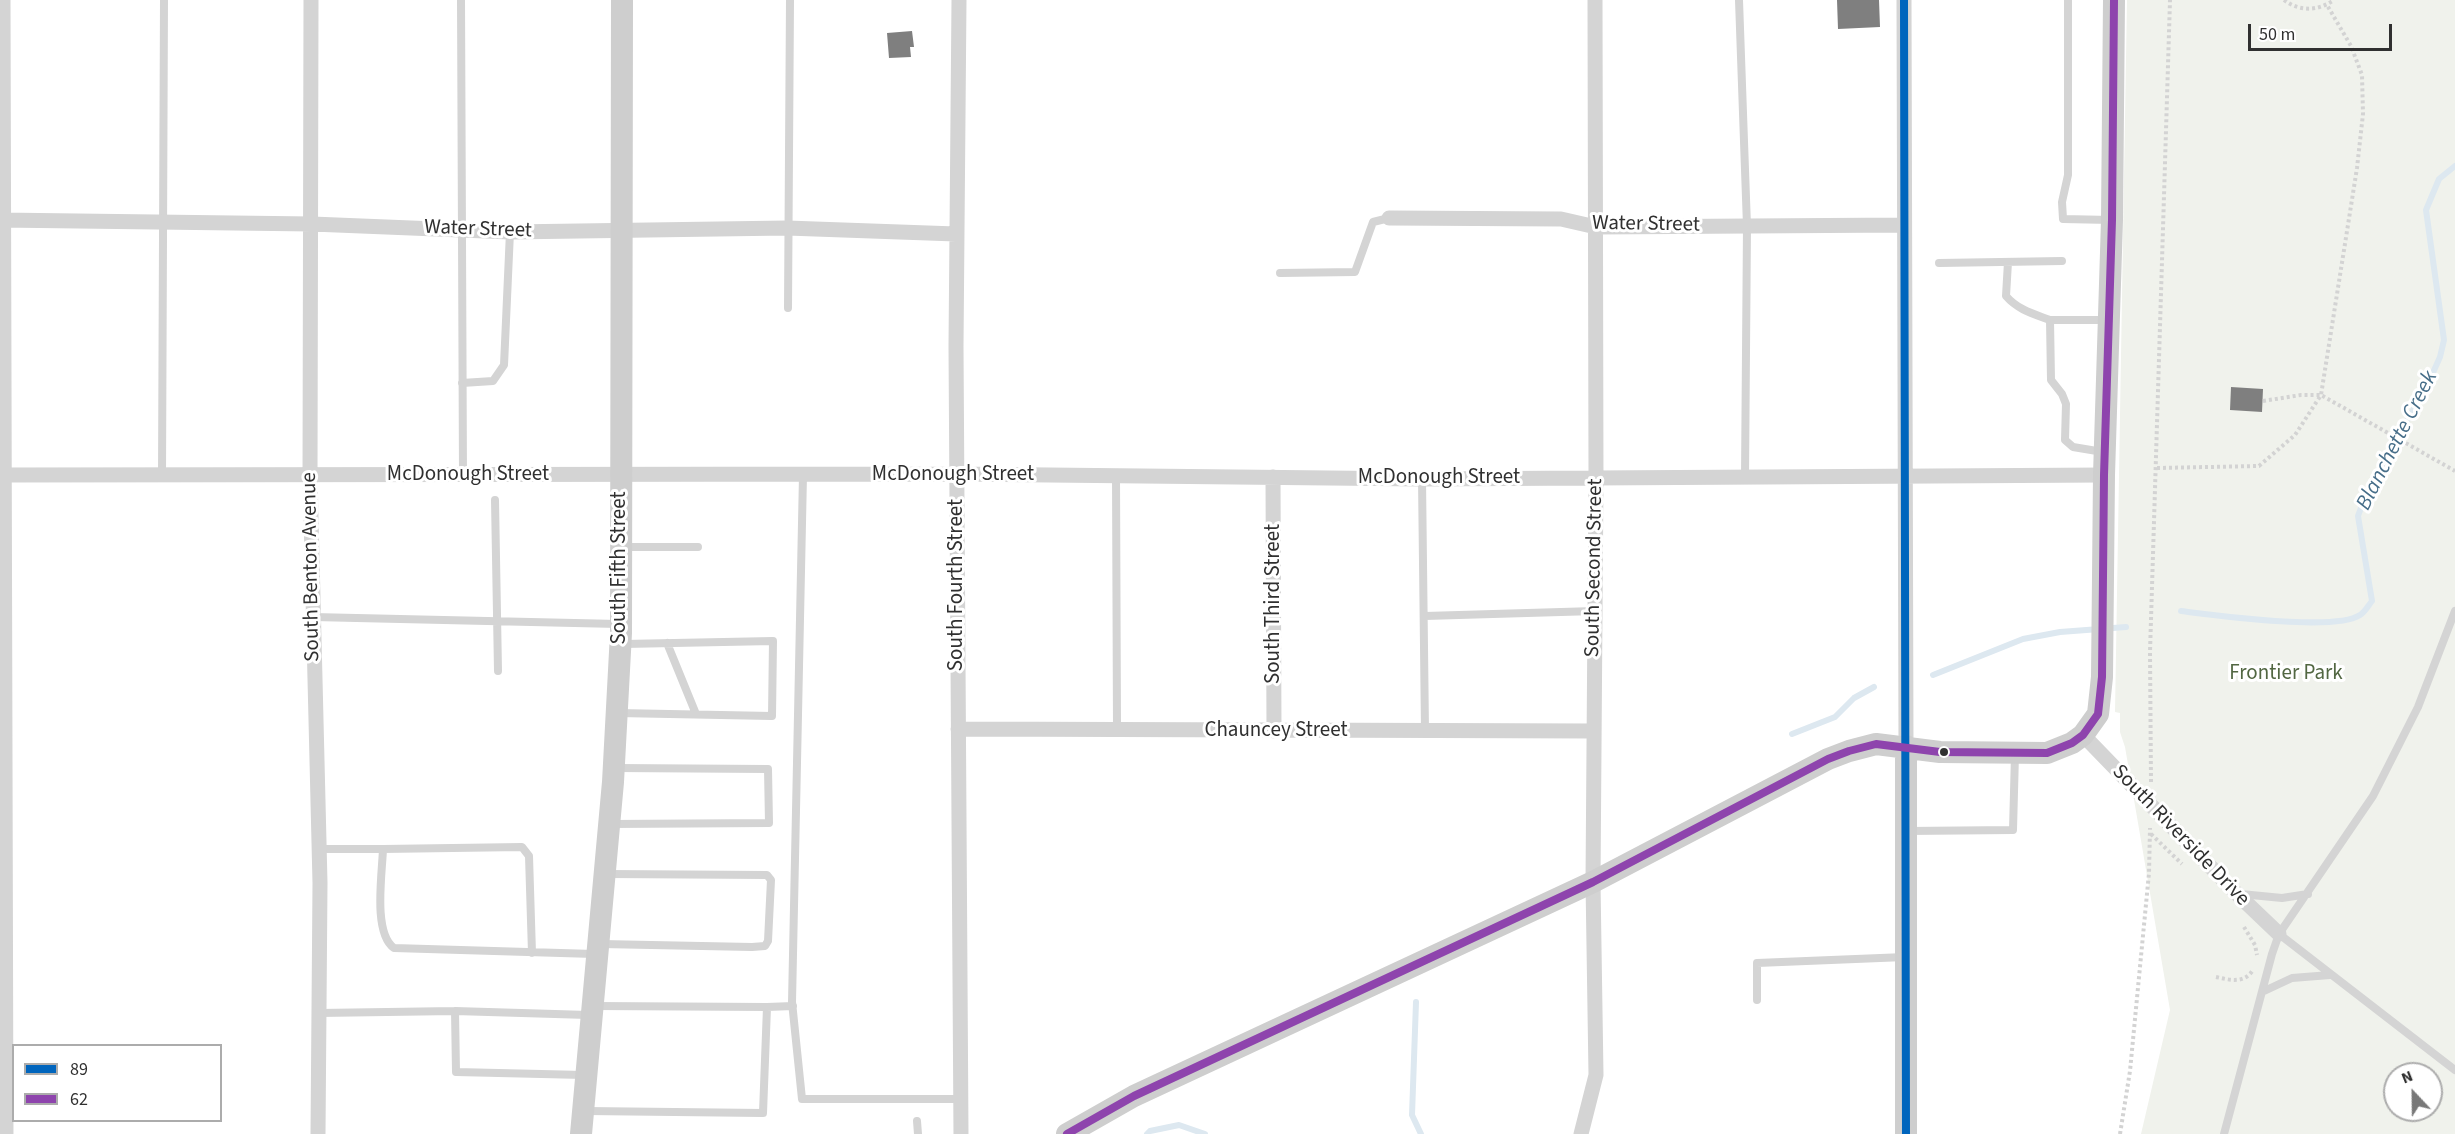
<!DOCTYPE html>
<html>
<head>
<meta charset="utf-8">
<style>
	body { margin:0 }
	#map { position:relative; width:2455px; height:1134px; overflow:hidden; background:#fff; font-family:"Source Sans 3",sans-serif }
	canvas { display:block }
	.legend { position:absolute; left:12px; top:1044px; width:210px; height:78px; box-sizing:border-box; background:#fff; border:2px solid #acacac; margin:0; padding:8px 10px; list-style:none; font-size:18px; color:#303030 }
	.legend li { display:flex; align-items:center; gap:12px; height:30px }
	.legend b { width:30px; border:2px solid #acacac }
	.north { position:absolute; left:2383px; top:1062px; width:60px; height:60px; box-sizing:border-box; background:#fff; border:2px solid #acacac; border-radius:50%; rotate:338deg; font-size:16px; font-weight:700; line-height:24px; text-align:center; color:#303030 }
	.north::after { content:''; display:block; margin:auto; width:21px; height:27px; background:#787878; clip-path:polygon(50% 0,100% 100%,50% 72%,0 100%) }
	.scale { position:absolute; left:2248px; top:24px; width:144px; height:27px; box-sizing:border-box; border:3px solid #303030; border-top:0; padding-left:8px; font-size:18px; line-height:21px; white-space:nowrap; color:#303030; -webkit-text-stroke:4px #fff; paint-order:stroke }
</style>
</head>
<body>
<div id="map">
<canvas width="2455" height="1134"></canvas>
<ul class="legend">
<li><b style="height:8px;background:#0065bd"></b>89</li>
<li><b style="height:8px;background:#8e44ad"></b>62</li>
</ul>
<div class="north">N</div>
<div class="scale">50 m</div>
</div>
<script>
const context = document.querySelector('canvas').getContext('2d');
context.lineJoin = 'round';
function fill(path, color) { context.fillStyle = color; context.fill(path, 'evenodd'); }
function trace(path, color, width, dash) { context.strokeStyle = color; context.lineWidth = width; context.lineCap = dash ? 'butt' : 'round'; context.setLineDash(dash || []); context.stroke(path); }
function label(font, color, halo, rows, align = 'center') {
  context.font = font + ' "Source Sans 3",sans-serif'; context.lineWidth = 6; context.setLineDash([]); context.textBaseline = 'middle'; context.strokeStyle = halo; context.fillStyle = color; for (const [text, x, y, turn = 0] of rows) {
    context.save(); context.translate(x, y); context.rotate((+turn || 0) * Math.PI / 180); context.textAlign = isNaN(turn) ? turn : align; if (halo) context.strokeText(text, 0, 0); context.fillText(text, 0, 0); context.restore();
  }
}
fill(new Path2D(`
	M2127 0H2455V1134H2141L2170 1010 2125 747 2120 732V713L2115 712ZM2395 1074H2431V1110H2395Z`), '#f0f2ec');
trace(new Path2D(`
	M2181 611C2213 615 2335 632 2360 615 2365 612 2368 606 2372 601L2358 516 2368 489 2427 386 2440 357 2444 340 2426 210 2439 179 2455 166
	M1933 675 2023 639 2060 632 2126 627
	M1792 734 1835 717 1854 698 1874 687
	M1416 1002 1412 1115 1421 1134
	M1147 1134 1150 1131 1179 1125 1205 1134`), '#dde8f0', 6);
fill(new Path2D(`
	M1837 0H1879L1880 27 1838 29Z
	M912 31 914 47H910L911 57 889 58 887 33Z
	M2231 387 2263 389 2262 412 2230 410Z`), '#7f7f7f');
trace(new Path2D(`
	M2284 0C2300 12 2318 11 2334 0
	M2263 401 2301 395H2321L2455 471
	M2157 468 2259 466 2295 435 2321 395 2357 168 2363 114 2362 75 2351 46 2327 5
	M2151 782 2150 652 2170 0
	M2151 834 2182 864
	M2244 927 2255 945 2257 955
	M2216 977C2230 980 2244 984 2253 970
	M2120 1134 2130 1071 2149 873 2150 828`), '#d3d3d3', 4, [3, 3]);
trace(new Path2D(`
	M461 0 463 475
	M1739 0 1747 226 1745 477
	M2068 0V175L2062 202 2063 219 2111 220
	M2008 262 2006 296C2018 310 2034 314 2050 320L2051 380 2062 394 2066 404 2065 440 2073 447 2103 452
	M1939 263 2062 261
	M1280 273 1355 272 1373 222 1389 218
	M788 308 790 0
	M2050 320H2106
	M462 383 493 381 504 365 510 232
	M162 475 164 0
	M803 475 792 1002 802 1099H961
	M1116 476 1117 730
	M1422 479 1425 731
	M495 500 498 671
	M622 547H698
	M1425 616 1595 611
	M313 617 618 624
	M667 643 696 714
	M618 713 772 716 773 641 624 644
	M611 824 769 823 768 769 615 768
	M1907 831 2013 830 2015 754
	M319 849H383C382 875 373 933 394 948L594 954
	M383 849 522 847 529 856 532 953
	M2241 894 2282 898 2308 894
	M2279 934 2455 1070
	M601 944 752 947 765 946 768 941 771 880 767 875 606 874
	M2262 992 2292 978 2330 975
	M1757 1000V963L1905 957
	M767 1007 793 1006
	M319 1013 455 1011
	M584 1075 456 1072 455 1011 588 1015
	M586 1111 763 1113 767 1007 594 1006
	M917 1121 918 1134
	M2224 1134 2272 954 2279 934 2373 796 2418 707 2455 611`), '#d4d4d4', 8);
trace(new Path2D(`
	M3 0 6 1134
	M311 0 310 475 320 883 318 1134
	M959 0 956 346 961 1134
	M1904 0 1906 746
	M1389 218 1561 219 1596 227 1904 225
	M0 220 312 224 510 232 787 228 956 234
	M0 475 956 474 1422 479 2104 475
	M1273 477 1274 731
	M958 729 1593 731
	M2083 735 2235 892 2279 934
	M1581 1134 1596 1075 1593 882 1596 478 1595 0`), '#d4d4d4', 15);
trace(new Path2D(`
	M1906 746V1134
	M581 1134 613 782 621 633 622 0
	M1067 1134 1134 1096 1593 882 1828 759 1849 751 1876 744 1940 752 2047 753 2072 743 2083 735 2098 714 2102 677 2104 475 2112 220 2114 0`), '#cecece', 22);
trace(new Path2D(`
	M1904 0 1906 1134`), '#0065bd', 8);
trace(new Path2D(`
	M1067 1134 1134 1096 1593 882 1828 759 1849 751 1876 744 1940 752 2047 753 2072 743 2083 735 2098 714 2102 677 2104 475 2112 220 2114 0`), '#8e44ad', 8);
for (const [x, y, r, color] of [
	[1944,752,5,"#303030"]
]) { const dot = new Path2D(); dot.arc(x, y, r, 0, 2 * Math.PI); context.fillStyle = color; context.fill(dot); trace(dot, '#fff', 2); }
label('21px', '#303030', '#fff', [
	["Water Street",1646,225,1],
	["Water Street",478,230,2],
	["McDonough Street",468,475],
	["McDonough Street",953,475],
	["McDonough Street",1439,478],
	["South Benton Avenue",312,567,-91],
	["South Fifth Street",620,568,-90],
	["South Second Street",1595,568,-89],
	["South Fourth Street",957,585,-90],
	["South Third Street",1274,604,-90],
	["Chauncey Street",1276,731],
	["South Riverside Drive",2180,836,46]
]);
label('21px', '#526742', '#fff', [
	["Frontier Park",2286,674]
]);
label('italic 22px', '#476e89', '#fff', [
	["Blanchette Creek",2398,441,-63]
]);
</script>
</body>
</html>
